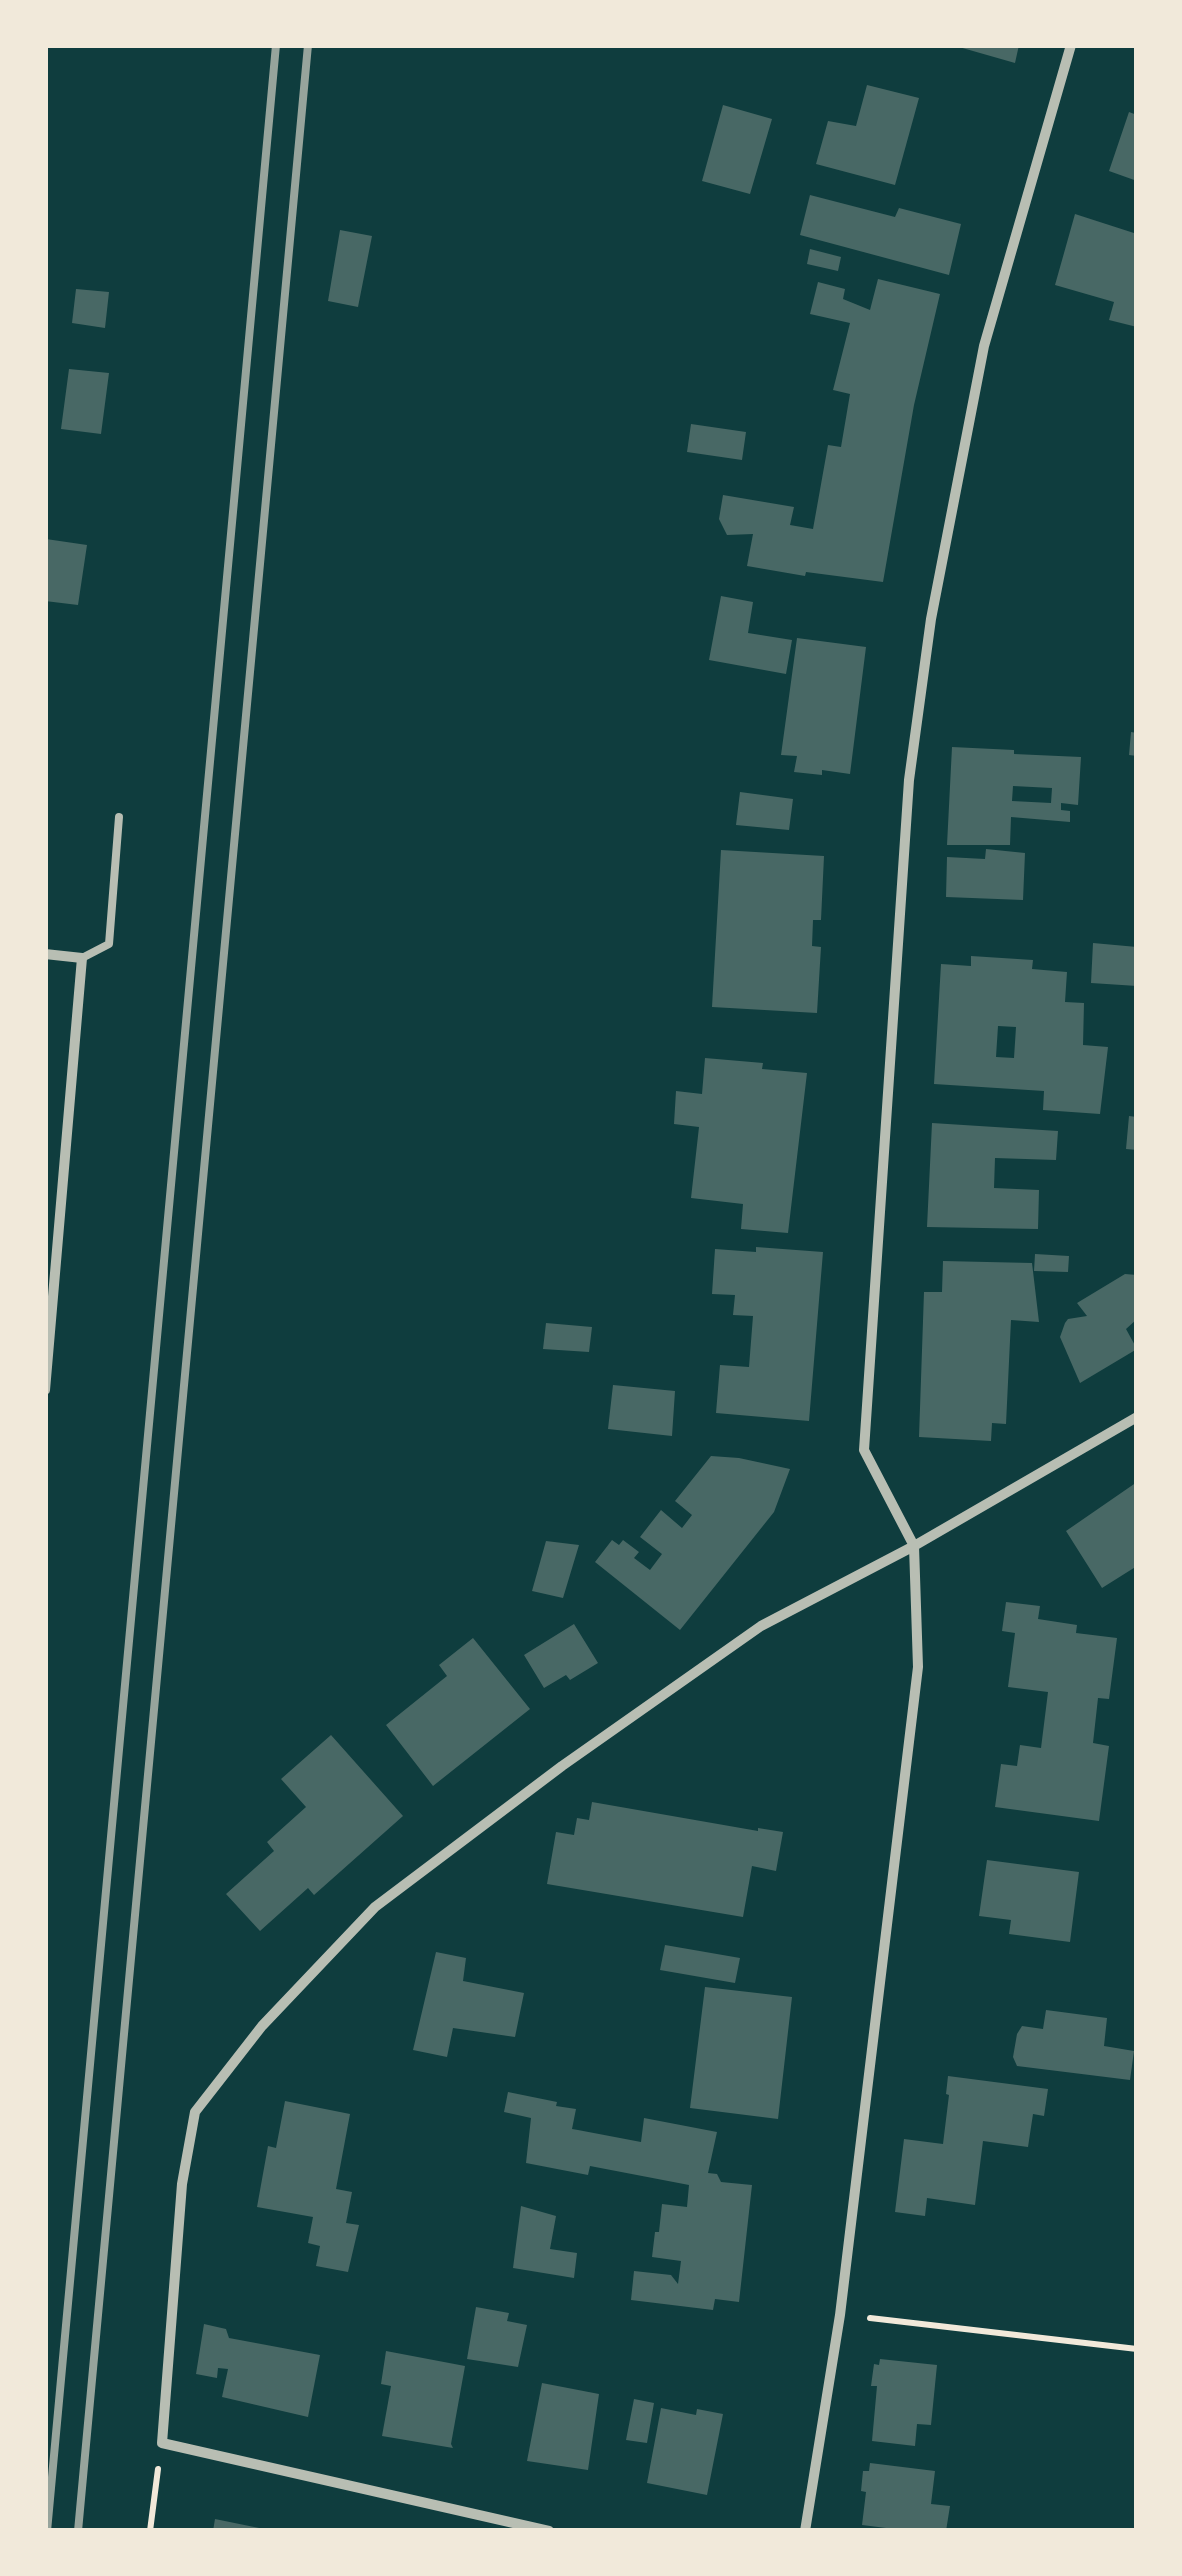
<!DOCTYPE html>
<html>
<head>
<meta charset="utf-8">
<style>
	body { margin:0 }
	#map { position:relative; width:1182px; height:2576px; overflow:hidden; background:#0f3d3e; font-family:Inter,sans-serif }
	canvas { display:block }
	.frame { position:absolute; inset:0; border:48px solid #f1e9da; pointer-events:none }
</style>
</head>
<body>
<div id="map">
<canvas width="1182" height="2576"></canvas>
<div class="frame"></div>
</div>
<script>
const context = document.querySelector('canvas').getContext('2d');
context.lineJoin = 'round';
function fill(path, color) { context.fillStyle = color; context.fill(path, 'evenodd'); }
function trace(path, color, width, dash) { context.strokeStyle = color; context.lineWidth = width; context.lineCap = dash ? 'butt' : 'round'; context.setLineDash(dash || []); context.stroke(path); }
fill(new Path2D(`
	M952 45H1019L1015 63Z
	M867 85 919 98 895 185 816 164 828 121 856 126Z
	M723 105 772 119 750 194 702 181Z
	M1129 112 1137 115V181L1109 171Z
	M810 195 895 217 899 208 961 224 949 275 800 235Z
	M1075 214 1137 234V327L1109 320 1114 302 1055 285Z
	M340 230 372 236 358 307 328 301Z
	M810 249 841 257 838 271 807 264Z
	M878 279 940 294 914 405 883 582 806 572 805 576 747 566 753 534 727 535 719 519 723 495 794 507 790 525 813 529 828 445 841 447 850 394 833 390 850 323 810 314 818 282 845 289 843 299 870 310Z
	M76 289 109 292 105 328 72 323Z
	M69 369 109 373 101 434 61 429Z
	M691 424 746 432 742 460 687 452Z
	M46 539 87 545 78 605 45 601Z
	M721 596 753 602 748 633 792 640 786 674 709 660Z
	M797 638 866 647 850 774 822 770V775L794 772 797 756 781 755Z
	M1131 732 1137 733V756L1129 755Z
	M952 747 1014 750V754L1081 757 1078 805 1061 803V810L1070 811V822L1011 817 1010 845H947ZM1013 786 1052 788 1051 803 1012 801Z
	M740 792 793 799 789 830 736 825Z
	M986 849 1025 853 1023 900 946 897 947 857 985 859Z
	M721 850 824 856 821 920H813L812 946 821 947 817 1013 712 1007Z
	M1093 943 1137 947V986L1091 983Z
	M971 956 1033 960 1032 969 1067 972 1065 1002 1084 1003 1083 1045 1108 1047 1100 1114 1043 1110 1044 1091 934 1084 941 964 971 966ZM998 1026 1016 1027 1014 1058 996 1057Z
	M705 1058 763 1063 762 1069 807 1073 788 1233 741 1229 743 1204 691 1198 699 1127 674 1124 676 1091 702 1094Z
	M1129 1116 1137 1117V1150L1126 1149Z
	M932 1123 1058 1131 1056 1160 995 1158 994 1188 1039 1190 1038 1229 927 1227Z
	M756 1247 823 1252 809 1421 716 1413 720 1365 749 1367 753 1316 733 1315 735 1295 712 1294 715 1249 756 1252Z
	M1035 1254 1069 1256 1068 1272 1034 1271Z
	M943 1261 1032 1263 1039 1322 1011 1320 1006 1424 992 1423 991 1441 919 1437 924 1292H942Z
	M1125 1274 1137 1275V1319L1126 1329 1137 1349 1080 1383 1060 1337 1065 1323 1068 1319 1087 1316 1077 1303Z
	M546 1323 592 1327 589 1352 543 1349Z
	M613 1385 675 1391 672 1436 608 1429Z
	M711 1456 739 1458 790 1469 774 1512 680 1630 595 1562 612 1540 619 1545 623 1540 639 1552 634 1558 650 1570 662 1554 640 1537 661 1510 682 1528 692 1515 675 1501Z
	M1137 1482V1566L1102 1588 1066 1531Z
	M546 1541 579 1545 563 1598 532 1591Z
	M1006 1602 1040 1606 1038 1619 1077 1625 1076 1633 1117 1638 1109 1699 1098 1698 1093 1743 1109 1746 1099 1821 995 1807 1001 1764 1017 1766 1020 1745 1041 1748 1048 1692 1008 1687 1015 1633 1002 1631Z
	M574 1624 598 1663 570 1680 566 1675 544 1688 524 1655Z
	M473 1638 530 1709 433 1786 386 1725 447 1676 439 1665Z
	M331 1735 403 1816 314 1895 308 1888 260 1931 226 1894 274 1851 267 1842 306 1807 281 1779Z
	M592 1802 758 1831V1828L783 1832 776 1871 752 1866 743 1917 547 1884 556 1832 574 1835 577 1818 589 1820Z
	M987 1860 1079 1872 1070 1942 1009 1934 1011 1920 979 1916Z
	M665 1945 740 1958 735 1983 660 1970Z
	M436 1952 466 1958 463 1981 524 1993 515 2037 453 2028 447 2057 413 2050Z
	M705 1987 792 1997 778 2119 690 2108Z
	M1046 2010 1107 2018 1104 2046 1134 2051 1130 2080 1017 2066 1013 2057 1017 2034 1022 2026 1043 2029Z
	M948 2076 1048 2089 1044 2116 1033 2114 1028 2147 983 2141 975 2205 927 2198 925 2216 895 2212 904 2139 943 2144 949 2095 946 2094Z
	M508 2092 557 2102 556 2106 576 2109 572 2129 578 2130 641 2142 644 2118 717 2132 708 2173 717 2174 721 2182 752 2185 739 2302 715 2299 713 2310 631 2300 634 2271 671 2275 678 2284 681 2261 652 2257 655 2232H659L662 2204 687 2207 689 2185 590 2166 588 2175 526 2163 531 2118 504 2112Z
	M285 2101 350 2114 336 2189 352 2192 346 2223 359 2225 348 2272 316 2266 320 2246 308 2243 313 2217 257 2207 268 2146 276 2148Z
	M521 2206 556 2216 550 2249 577 2253 574 2278 513 2268Z
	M476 2307 509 2313 507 2321 527 2325 518 2367 467 2359Z
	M204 2324 226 2329 229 2338 320 2355 308 2417 222 2397 228 2369 218 2368 217 2378 196 2374Z
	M386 2351 465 2366 451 2444 453 2448 382 2436 391 2386 381 2384Z
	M880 2359 937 2365 931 2425 917 2424 915 2446 872 2441 877 2386H871L874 2364 879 2365Z
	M542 2383 599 2394 588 2470 527 2461Z
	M634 2399 654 2403 647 2443 626 2440Z
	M661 2408 696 2415 697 2409 723 2414 707 2495 647 2483Z
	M870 2463 935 2471 931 2504 950 2506 946 2531H910L862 2525 866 2492 861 2491 863 2471H869Z
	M215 2519 264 2529V2531H213Z`), '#486865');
trace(new Path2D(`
	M870 2318 1137 2349
	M150 2531 158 2469`), '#f1e9da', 6);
trace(new Path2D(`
	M82 958 109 944 119 817`), '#b8beb3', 8);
trace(new Path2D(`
	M45 954 82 958 45 1390
	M549 2531 162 2443 182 2184 195 2112 262 2026 375 1907 562 1766 761 1626 914 1546 1137 1417
	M805 2531 840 2315 918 1667 914 1546 864 1450 909 780 931 619 984 346 1071 45`), '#b8beb3', 10);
trace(new Path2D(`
	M47 2531 276 45
	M78 2531 308 45`), '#97a49c', 8);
</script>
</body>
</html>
